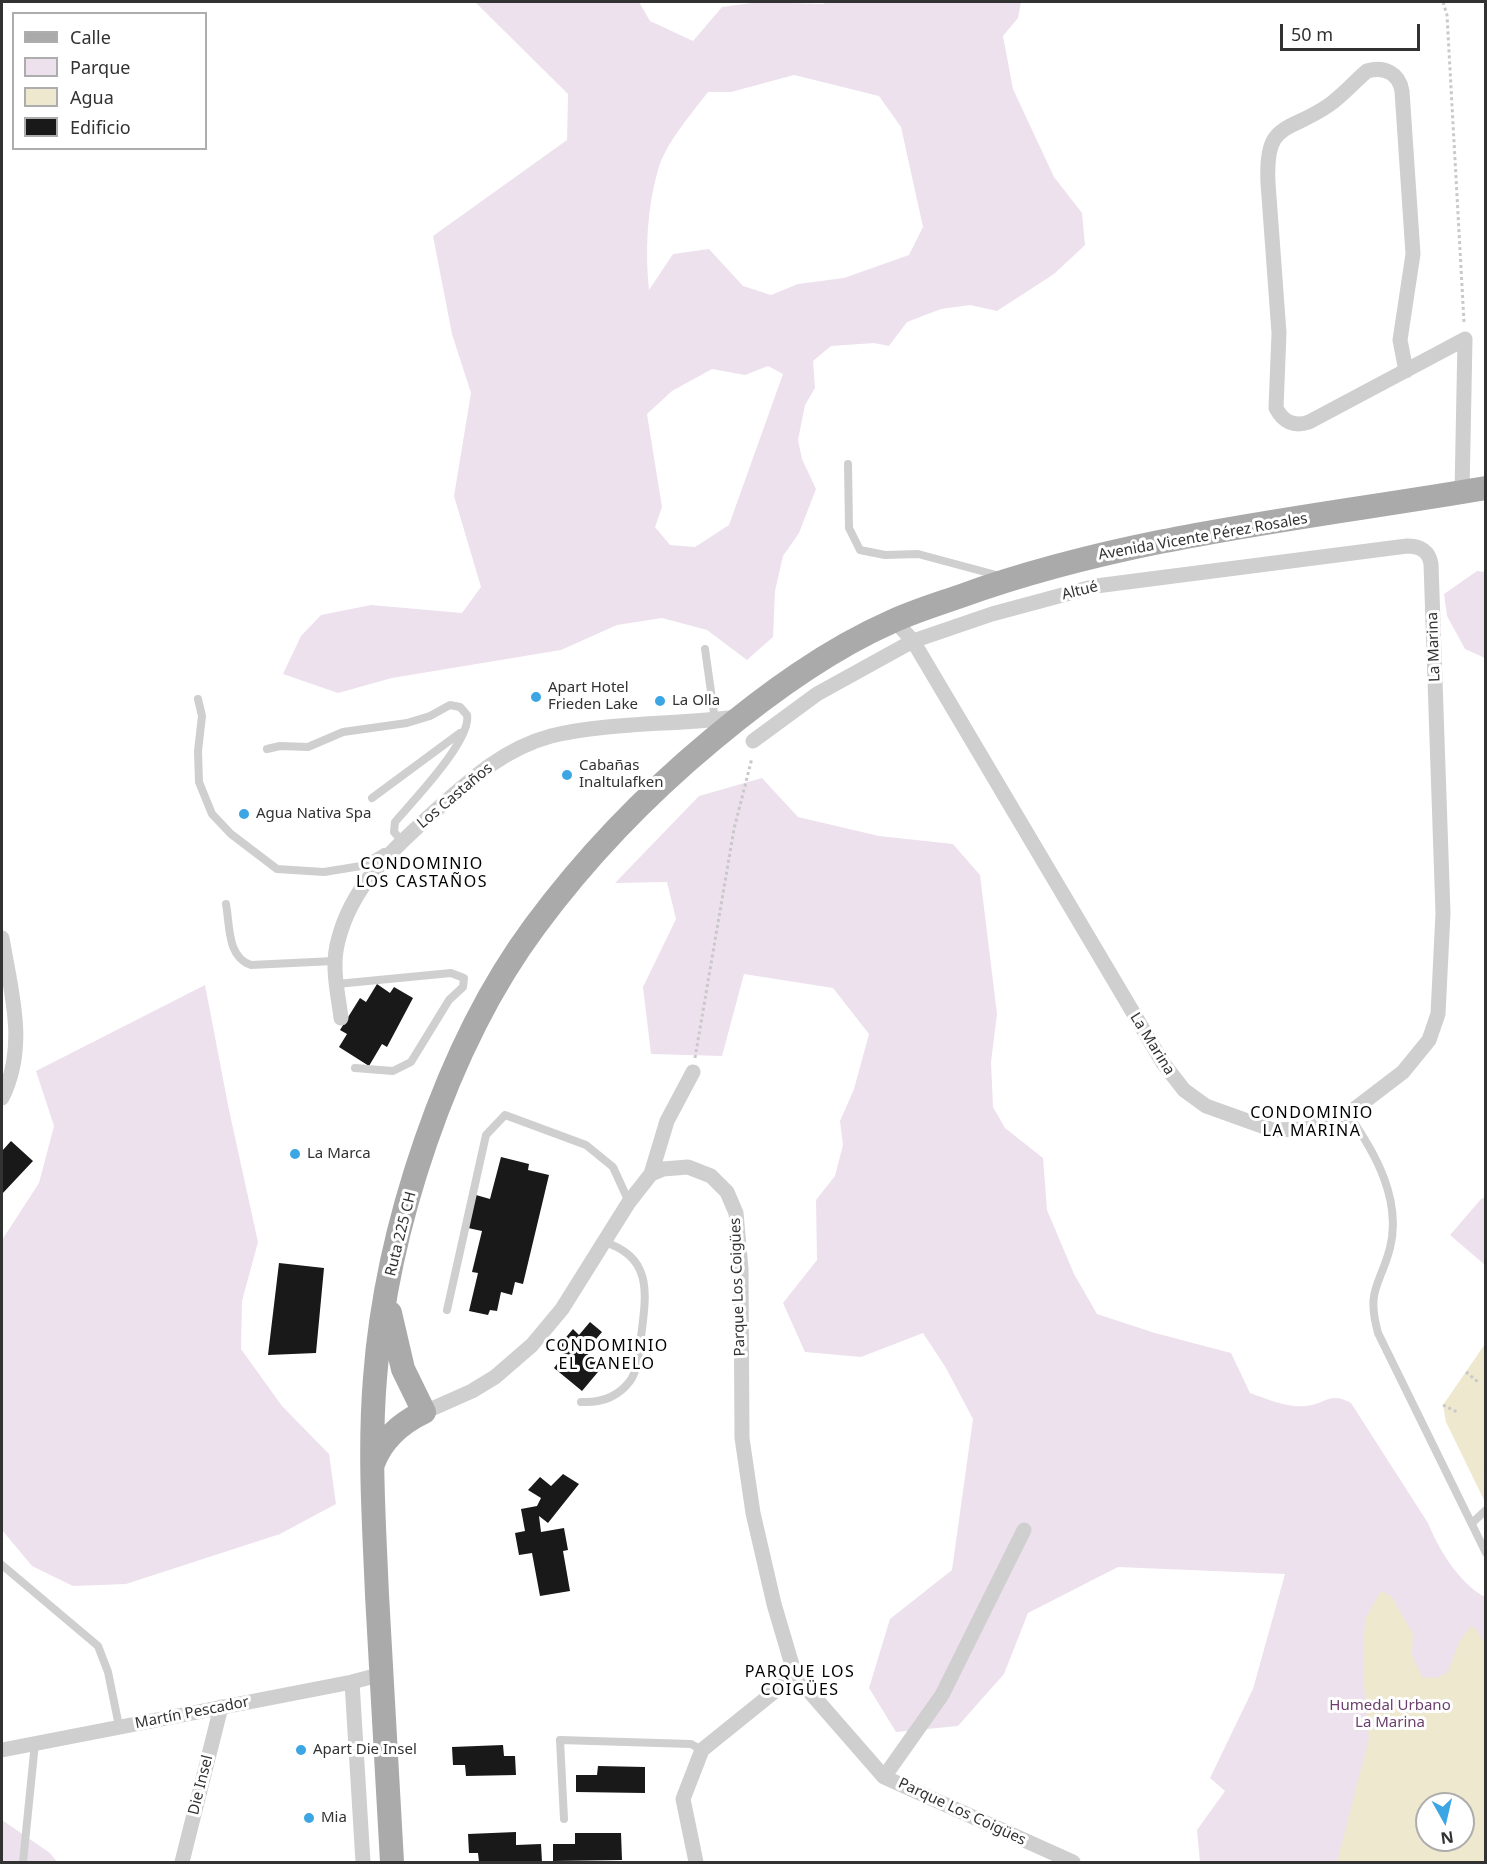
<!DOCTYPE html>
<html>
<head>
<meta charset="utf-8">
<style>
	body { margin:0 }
	#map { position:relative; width:1487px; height:1864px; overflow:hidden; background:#fff; font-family:"Noto Sans",sans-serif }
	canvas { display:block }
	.frame { position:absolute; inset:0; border:3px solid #323232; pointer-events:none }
	.legend { position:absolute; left:12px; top:12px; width:195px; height:138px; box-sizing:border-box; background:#fff; border:2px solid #adadad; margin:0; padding:8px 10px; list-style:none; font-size:18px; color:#323232 }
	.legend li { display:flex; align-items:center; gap:12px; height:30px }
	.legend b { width:30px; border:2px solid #adadad }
	.north { position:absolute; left:1415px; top:1792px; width:60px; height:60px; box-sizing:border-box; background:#fff; border:2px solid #adadad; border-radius:50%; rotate:172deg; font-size:16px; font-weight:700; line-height:24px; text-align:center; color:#323232 }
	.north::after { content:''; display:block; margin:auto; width:21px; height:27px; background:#3ba6e3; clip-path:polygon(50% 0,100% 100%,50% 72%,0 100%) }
	.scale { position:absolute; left:1280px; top:24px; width:140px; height:27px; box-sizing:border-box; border:3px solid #323232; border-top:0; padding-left:8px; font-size:18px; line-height:21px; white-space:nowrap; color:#323232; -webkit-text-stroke:4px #fff; paint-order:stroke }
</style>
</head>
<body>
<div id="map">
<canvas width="1487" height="1864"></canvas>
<div class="frame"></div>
<ul class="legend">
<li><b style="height:8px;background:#aaa"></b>Calle</li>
<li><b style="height:16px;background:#ede1ee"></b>Parque</li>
<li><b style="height:16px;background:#ede8ce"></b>Agua</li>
<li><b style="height:16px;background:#191919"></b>Edificio</li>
</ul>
<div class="north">N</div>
<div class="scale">50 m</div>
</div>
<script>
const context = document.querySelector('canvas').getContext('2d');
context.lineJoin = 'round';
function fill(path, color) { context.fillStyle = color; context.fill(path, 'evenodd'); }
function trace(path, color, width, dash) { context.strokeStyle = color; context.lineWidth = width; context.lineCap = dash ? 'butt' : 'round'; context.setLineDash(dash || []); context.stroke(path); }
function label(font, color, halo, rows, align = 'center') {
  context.font = font + ' "Noto Sans",sans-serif'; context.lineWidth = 6; context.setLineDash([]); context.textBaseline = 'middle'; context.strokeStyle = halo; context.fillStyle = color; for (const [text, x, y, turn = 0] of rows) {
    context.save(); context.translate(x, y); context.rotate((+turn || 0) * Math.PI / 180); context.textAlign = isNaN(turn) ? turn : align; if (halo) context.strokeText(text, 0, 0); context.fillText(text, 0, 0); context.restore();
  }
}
fill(new Path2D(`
	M475 2H639L650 21 693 41 722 7 760 2 823 4 827 2H1021L1018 18 1003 36 1013 89 1054 177 1082 213 1085 245 1054 274 997 311 970 305 941 309 907 322 889 346 874 343 831 346 813 361 815 388 805 405 798 440 802 459 816 489 799 533 783 556 775 591 773 637 747 660 707 630 662 618 617 625 561 650 392 678 338 693 283 674 301 636 321 615 371 605 462 613 481 587 454 496 471 393 452 334 433 236 567 140 568 94ZM794 75 879 96 901 127 923 227 909 255 844 278 798 284 771 295 743 286 709 249 673 254 649 290C645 251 647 208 658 170 665 144 692 113 708 92H731ZM768 366 783 374 729 525 695 547 670 545 655 527 662 507 647 414 672 391 712 369 745 375Z
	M1477 571 1485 572V658L1465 649 1447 616 1444 594Z
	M762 778 798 817 879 836 953 844 980 875 997 1014 991 1062 993 1107 1005 1128 1043 1158 1047 1210 1074 1274 1097 1314 1155 1333 1231 1353 1250 1393C1267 1399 1287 1408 1306 1406 1325 1404 1330 1391 1351 1403L1428 1523C1439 1550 1459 1583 1485 1597V1803L1427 1804V1840L1446 1862H1200L1197 1830 1225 1791 1210 1778 1253 1689 1285 1574 1118 1567 1028 1613 1004 1674 958 1726 896 1732 869 1688 890 1619 952 1570 973 1419 946 1368 923 1333 861 1357 805 1352 783 1303 817 1260 816 1200 835 1176 843 1145 840 1121 854 1089 869 1034 833 988 744 974 722 1056 651 1054 643 987 676 919 667 882 615 883 699 796Z
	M205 985 229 1110 258 1242 242 1301 241 1349 282 1406 329 1454 336 1504 280 1534 126 1584 73 1586 32 1566 2 1530V1240L39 1183 54 1126 36 1071Z
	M1485 1197V1265L1450 1235 1481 1199Z
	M2 1820 50 1853 57 1862H2Z`), '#ede1ee');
fill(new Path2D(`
	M1485 1344V1502L1446 1422 1443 1405Z
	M1381 1591 1391 1596 1413 1634 1412 1655 1422 1677 1437 1678 1448 1672 1459 1642 1471 1626 1476 1629 1485 1643V1862H1337L1369 1738 1363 1675 1364 1634 1366 1617ZM1427 1804H1463V1840H1427Z`), '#ede8ce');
fill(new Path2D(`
	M377 984 390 993 394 987 413 998 387 1047 382 1044 369 1066 339 1047 347 1034 340 1030 360 998 366 1002Z
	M11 1141 33 1161 2 1194V1151Z
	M501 1157 529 1164 528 1170 549 1175 523 1284 515 1282 512 1295 501 1292 497 1311 490 1310 488 1315 469 1311 478 1273 472 1272 482 1231 468 1228 476 1195 490 1199Z
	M279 1263 324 1268 316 1353 268 1355Z
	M590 1322 602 1332 585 1352 603 1366 582 1391 554 1368 564 1355 556 1349 573 1329 579 1335Z
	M563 1474 579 1484 548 1523 539 1516 541 1532 564 1528 568 1550 563 1551 570 1591 540 1596 532 1553 519 1555 515 1533 525 1531 521 1509 537 1506 541 1498 528 1490 540 1477 551 1486Z
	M503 1745 504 1756H515L516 1775 466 1776 465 1765H453L452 1747Z
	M598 1766 645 1767V1793L576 1792V1775H597Z
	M516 1832V1845L541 1844 542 1862H479L478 1853H469L468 1834Z
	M575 1833H621L622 1860 553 1861V1844H575Z`), '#191919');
trace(new Path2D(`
	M1443 2 1447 15 1464 322
	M695 1058 734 829 752 758
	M1466 1372 1478 1382
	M1443 1405 1457 1412
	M1484 1471 1486 1472`), '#c9c9c9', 3, [3, 3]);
trace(new Path2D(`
	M848 464 849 528 860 550 885 555 918 554 1000 576
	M705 649 715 720
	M198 699 202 716 198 751 199 782 212 814 231 834 277 869 324 872 361 866 384 852
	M267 749 280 746 308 747 343 732 407 723 430 716 450 705 460 707 467 715C472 740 412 802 395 822L394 832 402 841
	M372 798 460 733
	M226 904C230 926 227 957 251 965L334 961
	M337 984 451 973 464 978 463 987 449 1000 411 1062 393 1071 355 1068
	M1348 1114C1375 1152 1402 1200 1390 1248 1380 1286 1366 1289 1378 1333L1486 1553
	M447 1310 486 1135 505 1115 586 1145 613 1167 629 1202
	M581 1402C600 1403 618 1397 630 1381 638 1370 639 1350 641 1337 646 1296 654 1257 604 1242
	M1472 1523 1486 1510
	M2 1565 98 1646 108 1672 119 1726
	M564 1819 560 1740 691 1744 702 1750
	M23 1862 35 1743`), '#cfcfcf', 8);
trace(new Path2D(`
	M1406 371 1400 340 1413 254 1402 91C1399 73 1384 66 1367 71 1354 82 1343 95 1329 105 1287 134 1265 120 1268 183L1279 333 1276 408C1283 422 1294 427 1309 422L1465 339 1462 492
	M753 741 817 694 913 641 992 614 1096 586 1407 546C1420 546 1429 551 1431 564L1443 913 1438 1014 1429 1040 1403 1072 1348 1114 1306 1129 1273 1130 1206 1106 1184 1090 1163 1063 913 641 894 620
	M2 938C11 992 28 1046 2 1098
	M341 1018C338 993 331 967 338 941 352 885 392 850 434 812 470 780 503 749 551 736 606 722 678 725 737 717
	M651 1174 667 1121 693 1072
	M418 1415 472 1391 495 1377 532 1345 562 1309 629 1202 651 1174 663 1169 688 1167 711 1176 727 1192 736 1213 741 1269 742 1438 753 1513 774 1604 795 1675 884 1777 1073 1862
	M352 1682 363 1862
	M2 1750 352 1682 382 1674
	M884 1777 942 1695 1024 1530
	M182 1862 221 1707
	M696 1862 683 1799 702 1750 795 1675`), '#cfcfcf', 15);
trace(new Path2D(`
	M373 1464C382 1439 401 1423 424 1412L403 1369 390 1313
	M392 1862C387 1773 382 1684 377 1595 374 1522 369 1451 375 1378 386 1230 446 1046 535 926 586 857 647 794 712 740 767 694 827 650 893 621 915 611 938 604 961 596 1130 535 1310 518 1486 488`), '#aaa', 24);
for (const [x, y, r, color] of [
	[536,697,6,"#3ba6e3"],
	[660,701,6,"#3ba6e3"],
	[567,775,6,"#3ba6e3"],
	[244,814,6,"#3ba6e3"],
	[295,1154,6,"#3ba6e3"],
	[301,1750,6,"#3ba6e3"],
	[309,1818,6,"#3ba6e3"]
]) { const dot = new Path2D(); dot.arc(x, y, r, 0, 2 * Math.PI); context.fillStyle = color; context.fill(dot); trace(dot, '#fff', 2); }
label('15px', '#323232', '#fff', [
	["Avenida Vicente Pérez Rosales",1203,537,-10],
	["Altué",1080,591,-14],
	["La Marina",1434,647,-92],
	["Los Castaños",455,796,-40],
	["La Marina",1152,1044,58],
	["Ruta 225 CH",401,1234,-76],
	["Parque Los Coigües",738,1287,-92],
	["Martín Pescador",192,1713,-11],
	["Die Insel",201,1785,-76],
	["Parque Los Coigües",962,1812,25]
]);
label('15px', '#323232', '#fff', [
	["Apart Hotel",548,688],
	["Frieden Lake",548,705],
	["La Olla",672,701],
	["Cabañas",579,766],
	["Inaltulafken",579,783],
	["Agua Nativa Spa",256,814],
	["La Marca",307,1154],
	["Apart Die Insel",313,1750],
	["Mia",321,1818]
], 'left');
label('15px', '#6d3f6e', '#fff', [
	["Humedal Urbano",1390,1706],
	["La Marina",1390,1723]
]);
context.letterSpacing = '1.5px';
label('16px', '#000', '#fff', [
	["CONDOMINIO",422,864],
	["LOS CASTAÑOS",422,882],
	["CONDOMINIO",1312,1113],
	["LA MARINA",1312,1131],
	["CONDOMINIO",607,1346],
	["EL CANELO",607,1364],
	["PARQUE LOS",800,1672],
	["COIGÜES",800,1690]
]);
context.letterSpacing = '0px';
</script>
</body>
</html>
